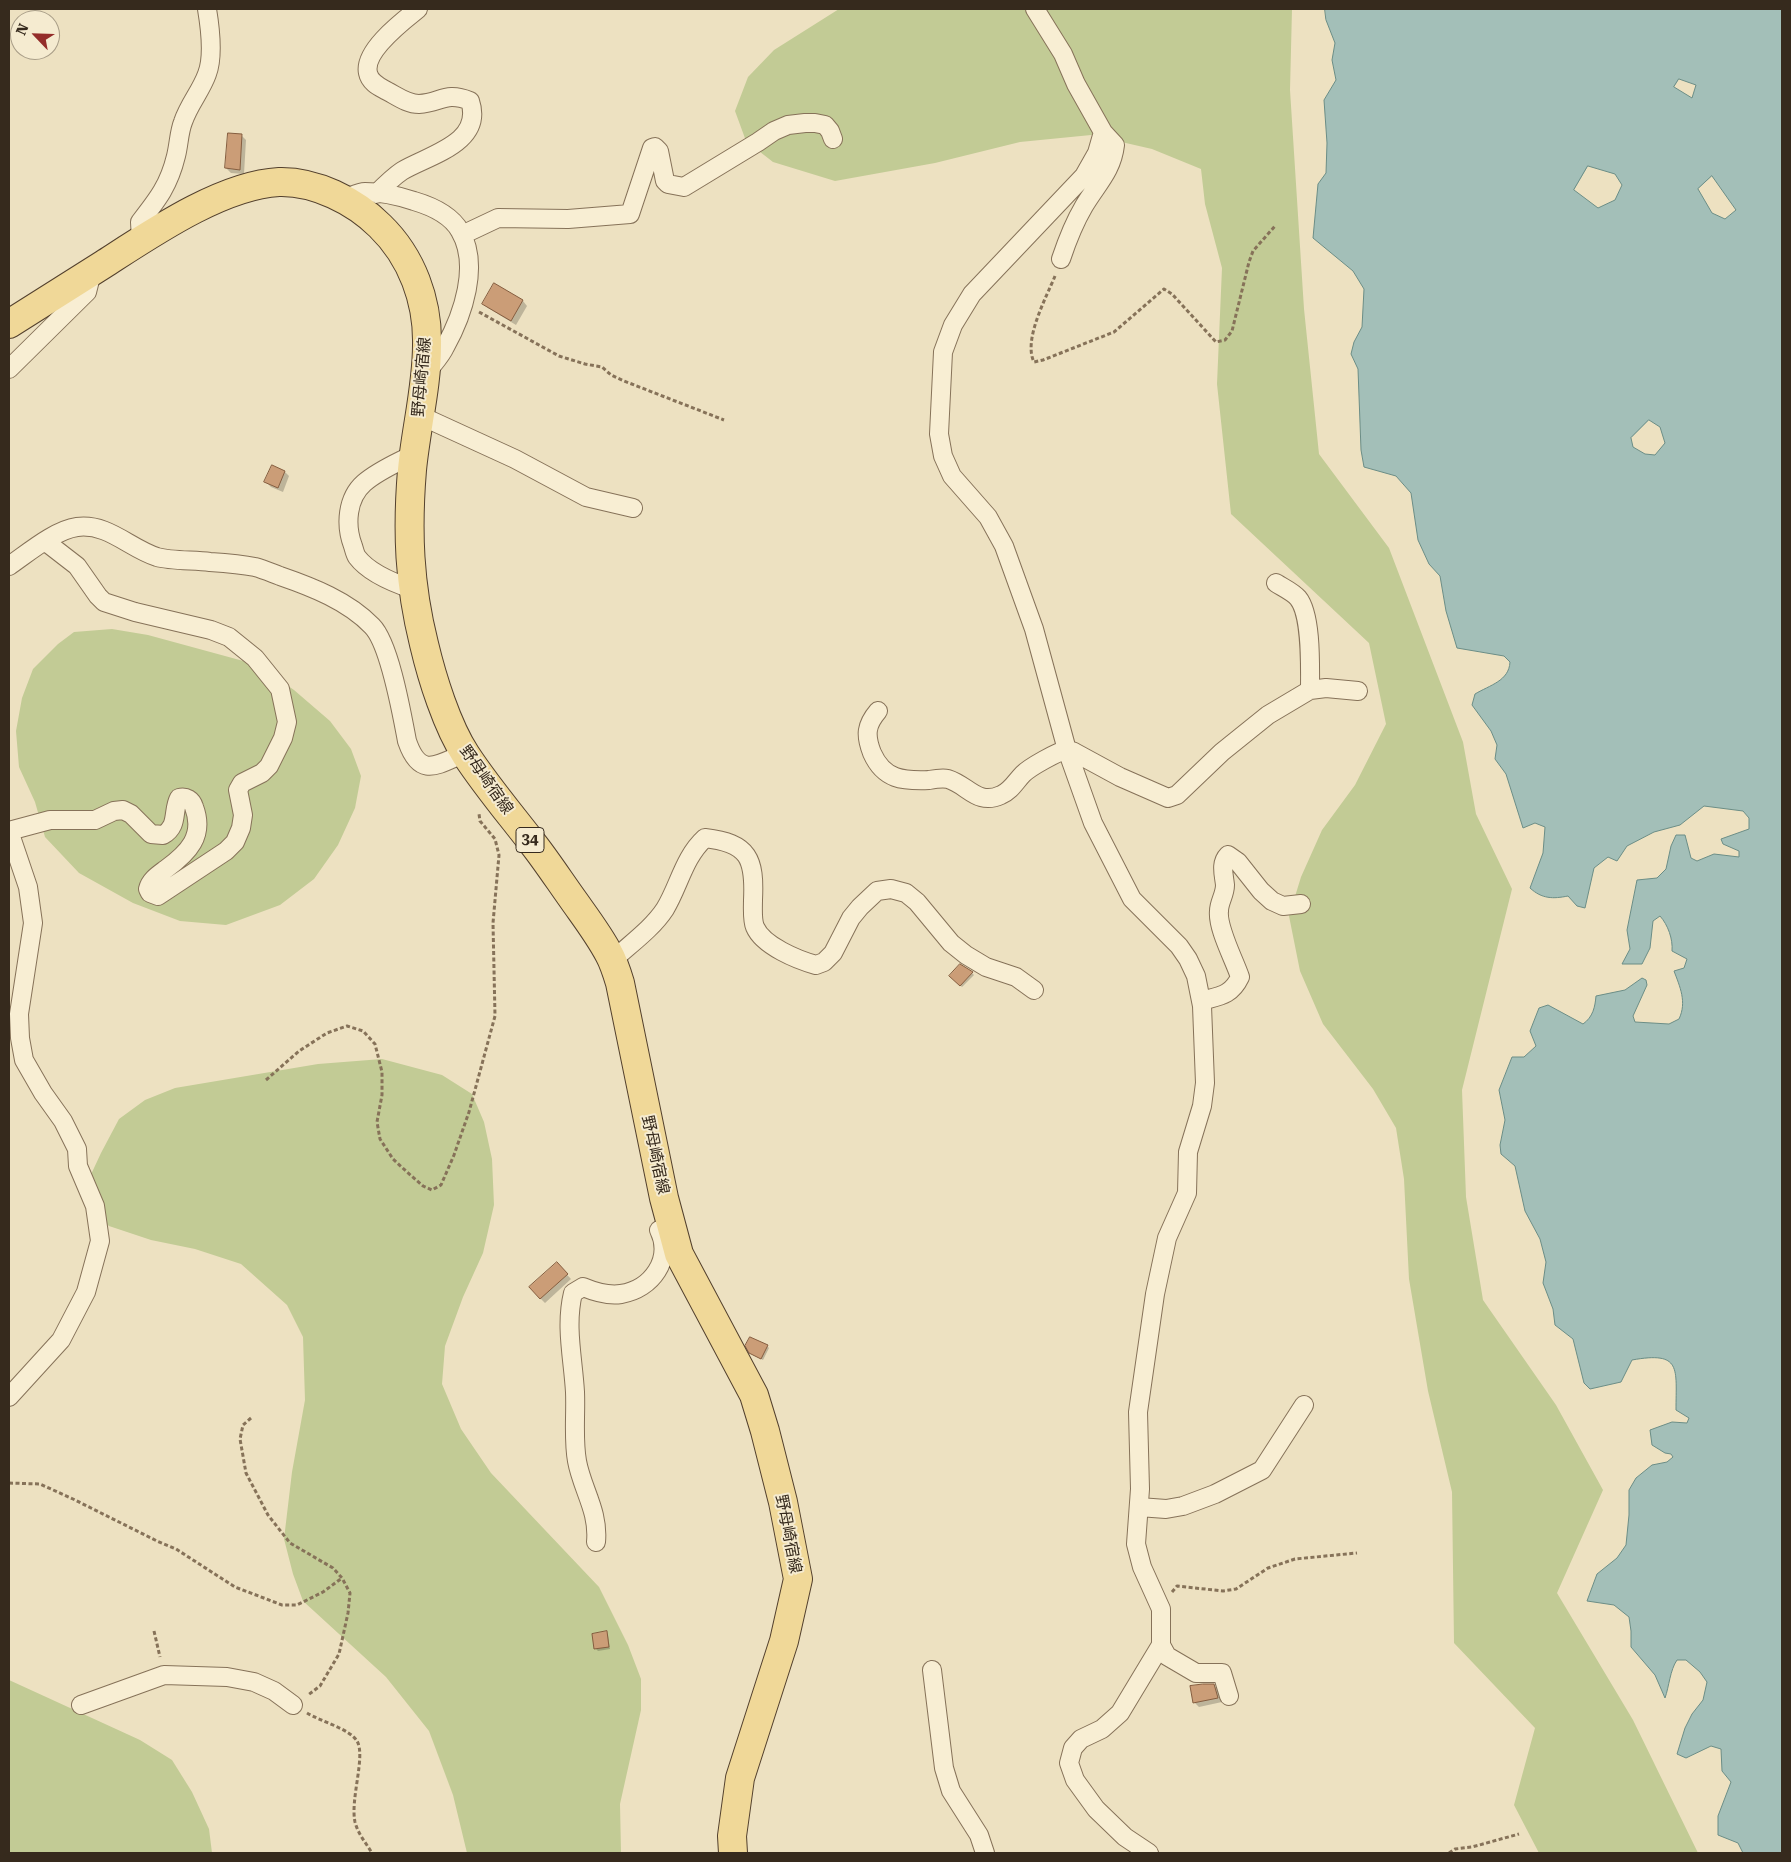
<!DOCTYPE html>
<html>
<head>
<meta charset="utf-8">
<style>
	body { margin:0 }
	#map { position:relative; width:1791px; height:1862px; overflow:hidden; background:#ede1c1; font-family:"Roboto Serif",serif }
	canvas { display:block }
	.frame { position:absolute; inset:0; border:10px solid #362a1d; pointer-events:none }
	.north { position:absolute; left:10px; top:10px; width:50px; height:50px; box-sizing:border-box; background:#f5ebd0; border:1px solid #a99e88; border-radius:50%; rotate:294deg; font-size:14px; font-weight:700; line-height:20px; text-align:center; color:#362a1d }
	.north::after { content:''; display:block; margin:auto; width:18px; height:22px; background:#942d2a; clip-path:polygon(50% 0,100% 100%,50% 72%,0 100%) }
</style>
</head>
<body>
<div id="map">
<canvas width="1791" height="1862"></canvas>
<div class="frame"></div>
<div class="north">N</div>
</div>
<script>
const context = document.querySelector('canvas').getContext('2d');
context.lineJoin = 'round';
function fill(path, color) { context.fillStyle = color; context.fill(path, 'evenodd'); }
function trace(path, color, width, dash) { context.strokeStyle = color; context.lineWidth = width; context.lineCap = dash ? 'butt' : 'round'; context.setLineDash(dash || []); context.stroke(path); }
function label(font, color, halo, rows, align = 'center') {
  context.font = font + ' "Roboto Serif","Noto Sans JP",serif'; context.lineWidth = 4; context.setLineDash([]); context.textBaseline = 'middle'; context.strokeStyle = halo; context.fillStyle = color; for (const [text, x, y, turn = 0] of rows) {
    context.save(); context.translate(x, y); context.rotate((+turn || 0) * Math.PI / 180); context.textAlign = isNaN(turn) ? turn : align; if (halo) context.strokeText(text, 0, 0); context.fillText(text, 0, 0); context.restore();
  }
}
fill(new Path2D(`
	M839 9H1292L1290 90 1304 309 1319 454 1389 548 1463 742 1476 814 1512 889 1462 1090 1466 1197 1483 1300 1556 1405 1603 1490 1557 1593 1633 1720 1698 1853H1539L1514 1805 1535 1728 1454 1643 1452 1492 1428 1391 1409 1279 1404 1179 1396 1128 1373 1089 1323 1024 1300 971 1289 916 1301 877 1322 830 1355 785 1386 724 1369 643 1231 514 1217 384 1222 268 1205 204 1201 169 1152 149 1091 135 1020 142 935 163 835 181 773 162 746 141 735 111 748 77 774 50Z
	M112 629 148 635 258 665 294 690 330 721 351 749 361 776 355 808 338 845 314 879 280 905 226 925 180 921 133 903 79 873 45 837 35 802 19 767 16 731 22 698 33 669 58 644 74 632Z
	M382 1059 442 1075 472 1094 484 1122 492 1159 494 1205 483 1253 463 1297 445 1346 442 1384 461 1429 491 1473 599 1587 628 1645 641 1679V1710L620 1804 621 1853H467L453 1795 429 1731 386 1677 303 1601 293 1574 284 1539 292 1472 305 1400 303 1337 287 1305 241 1264 195 1249 151 1240 109 1226 89 1209 87 1183 101 1153 119 1119 145 1100 175 1088 318 1064Z
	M9 1680 140 1740 172 1760 192 1792 209 1829 212 1853H9Z`), '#c2cb95');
const water = new Path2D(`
	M1325 9H1782V1853H1743L1738 1843 1718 1835V1816L1731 1782 1722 1771 1721 1749 1711 1746 1686 1758 1677 1754 1685 1728 1692 1714 1703 1700 1707 1682 1700 1672 1686 1660H1677C1670 1670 1669 1687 1665 1698L1655 1675 1631 1647V1631L1629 1617 1614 1605 1587 1601 1597 1574 1617 1558 1626 1545 1629 1515V1490L1636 1478 1652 1465 1667 1462 1673 1457 1671 1454 1665 1453 1652 1445 1650 1430 1672 1422 1687 1423 1689 1418 1676 1410C1676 1368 1682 1351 1632 1360L1621 1382 1590 1389 1584 1383 1573 1339 1555 1325 1553 1309 1543 1283 1546 1262 1540 1239 1525 1211 1515 1166 1501 1154 1500 1145 1505 1120 1499 1090 1512 1057H1524L1536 1046 1530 1031 1539 1008 1548 1005 1583 1024C1593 1017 1595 1007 1596 996L1625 990 1642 978 1646 980 1647 985 1633 1016 1635 1022 1669 1024 1679 1019C1687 1002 1680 987 1674 971L1684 968 1687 959 1672 951C1673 939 1668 925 1660 916L1653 921 1650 948 1642 964H1622L1630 949 1627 930 1637 880 1657 878 1666 869 1671 846 1676 835H1685L1691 858 1697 861 1714 854 1739 857V851L1723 844 1721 839 1749 829V818L1743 811 1704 806 1680 825 1654 832 1627 846 1617 861 1608 857 1594 868 1585 908 1577 906 1568 896C1553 899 1542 899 1530 888L1543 853 1545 827 1535 823 1523 828 1506 774 1495 759 1497 745 1491 731 1472 705 1475 694C1490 685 1509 681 1510 662L1504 656 1457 648 1446 611 1440 576 1429 564 1418 540 1411 493 1396 476 1364 467 1361 450 1358 369 1351 354 1354 342 1362 327 1364 289 1353 271 1313 238 1318 184 1326 173 1327 143 1324 100 1336 80 1332 60 1335 43 1326 20ZM1679 79 1696 85 1692 98 1674 87ZM1588 166 1615 174 1622 185 1615 200 1598 208 1574 190ZM1712 176 1736 210 1725 219 1712 213 1698 189ZM1649 420 1660 427 1665 443 1655 455 1645 454 1633 447 1631 438Z`);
fill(water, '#a3bfb8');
trace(water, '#6b8d86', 1);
fill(new Path2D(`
	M242 136 246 140 244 174 231 173 226 168Z
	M495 285 523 301 527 306 516 325 488 308 483 304Z
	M285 472 289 476 283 492 271 487 266 482Z
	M972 973 974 975 962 987 951 976Z
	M557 1264 571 1279 545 1303 540 1298Z
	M767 1346 769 1348 763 1360 753 1355Z
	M606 1633 608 1635 610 1649 598 1651 596 1649Z
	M1214 1685 1218 1690 1222 1702 1199 1707 1194 1702Z`), '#0003');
const building = new Path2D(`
	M228 133 242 134 240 170 225 168Z
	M494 283 523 300 511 321 482 304Z
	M272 465 285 471 278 488 264 482Z
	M960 964 973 972 960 986 949 976Z
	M557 1262 568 1274 540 1299 529 1287Z
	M750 1337 768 1345 761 1359 749 1353 745 1346Z
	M607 1631 609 1647 594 1649 592 1634Z
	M1203 1684H1214L1218 1698 1193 1703 1190 1686Z`);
fill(building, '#cb9d77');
trace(building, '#855d3f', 1);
const street = new Path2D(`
	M1035 9 1063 54 1076 84 1103 132 1097 153 1084 176 972 294 953 325 943 352 939 434 943 456 952 476 988 517 1004 546 1034 629 1067 750 1093 823 1132 899 1179 946 1188 959 1196 976 1202 1006 1205 1083 1202 1106 1188 1152 1187 1193 1167 1238 1155 1294 1138 1412 1140 1489 1136 1544 1142 1567 1161 1609V1645L1167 1656 1196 1673H1222L1229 1696
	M376 194C384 186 393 177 402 171 429 155 484 143 470 101 445 91 441 103 419 104 407 104 397 96 387 91 380 87 370 83 368 73 363 51 403 21 418 9
	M343 199C350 197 358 192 365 192 380 192 399 196 414 201 431 206 451 215 460 231 480 265 463 315 445 347 441 356 433 364 427 372
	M462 235 498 218 568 219 630 214 652 148 655 147 659 151 665 181 668 184 684 187 758 142 774 131 788 125 805 123H815L825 125 830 131 833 139
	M141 240 140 222C158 199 169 185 176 156 179 144 179 132 183 122 189 104 201 91 207 74 214 56 210 27 207 9
	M1061 259C1067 241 1074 223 1084 206 1097 184 1112 171 1115 145L1103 132
	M9 369 87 292 92 272
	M419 415 515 459 586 497 633 508
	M9 566C28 553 55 530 77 527 108 523 129 548 157 557 171 561 194 560 210 562 225 563 240 564 255 567 263 569 272 573 280 576 312 587 348 601 372 626 390 644 402 715 407 741 420 779 437 765 465 753
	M1276 583C1282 587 1293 592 1298 598 1312 615 1310 668 1310 690
	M412 589C394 583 369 573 357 557 355 554 354 549 353 546 345 525 347 498 364 483 379 470 397 463 414 454
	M878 711C866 725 865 735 872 753 884 780 903 781 929 780 935 779 943 778 948 779 968 785 977 806 1001 795 1011 791 1016 781 1023 774 1030 767 1057 752 1066 750 1067 750 1073 751 1074 752L1120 777 1168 798 1177 795 1222 752 1268 715 1310 690 1326 688 1358 691
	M612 961C629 945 652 929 665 909 679 886 684 857 705 838 749 843 755 859 753 900 753 908 752 920 755 927 763 946 798 960 816 965L824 962 833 953 851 918 860 907 877 891 891 889 906 893 917 902 951 943 966 955 986 967 1016 977 1034 990
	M1201 1001C1219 996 1231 996 1240 977 1234 959 1217 928 1219 911 1219 902 1225 895 1225 885 1224 875 1220 863 1228 855L1238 862 1261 891 1272 901 1283 906 1301 904
	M9 1397 61 1340 86 1292 100 1241 95 1206 78 1166 77 1149 63 1121 43 1093 24 1060 20 1038 19 1014 33 923 28 887 9 831 50 820H95L114 811 123 810 131 814 151 834 163 835C179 826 172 811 179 798 186 796 192 800 194 807 205 836 188 853 166 869 158 875 150 880 148 889L150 893 158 896 226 851 235 842 241 828 243 815 238 790 242 783 262 773 269 766 283 738 287 722 280 689 255 658 229 637 211 630 135 612 104 602 98 596 77 566 46 542
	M1139 1507 1166 1509 1183 1506 1215 1494 1262 1470 1304 1405
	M596 1542C599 1511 582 1489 577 1461 573 1439 576 1414 575 1392 573 1358 565 1326 573 1293L583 1287C595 1292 608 1296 621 1294 652 1289 673 1259 659 1230
	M932 1670 944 1768 951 1791 979 1835 985 1853
	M81 1705 164 1675 227 1677 254 1682 274 1691 293 1705
	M1149 1853 1125 1837 1096 1809 1075 1780 1069 1763 1073 1748 1081 1739 1102 1729 1120 1713 1161 1645`);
const primary = new Path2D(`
	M9 324C41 304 72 284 104 264 152 233 222 185 279 182 315 181 355 201 380 226 412 257 428 301 427 345 427 387 416 428 412 470 407 531 409 584 424 644 432 678 447 726 466 755 487 787 511 815 534 845 548 863 561 883 574 901 586 918 599 935 609 954 614 963 617 973 620 983L664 1198 679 1254 754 1395 765 1431 783 1502 798 1579 784 1641 740 1778 732 1836 733 1853`);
trace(street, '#867259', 20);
trace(primary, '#53402d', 30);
trace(new Path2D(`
	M1055 276C1046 298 1023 340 1034 362L1043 360 1114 332 1164 289 1172 294 1216 342 1225 340 1232 331 1249 262 1253 251 1275 226
	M479 312 559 356 585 364 602 367 611 375 624 381 724 420
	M266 1080 299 1051 327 1033 347 1026 363 1031 375 1044 382 1072V1095L377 1122 380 1139 393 1159 407 1172 423 1186 432 1190 441 1185 454 1155 469 1112 495 1016 493 923 499 855 495 839 480 821 479 814
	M251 1418 243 1425 240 1439 246 1473 268 1515 290 1543 333 1568 342 1578 350 1593 348 1613 339 1654 320 1686 308 1695
	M9 1483 40 1484 73 1499 157 1541 176 1549 235 1587 282 1605H297L323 1592 342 1578
	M1172 1592 1177 1586 1223 1591 1236 1589 1268 1568 1295 1559 1357 1553
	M154 1631 160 1657
	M307 1713C320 1721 350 1729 357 1741 366 1756 350 1799 355 1822 358 1834 366 1843 372 1853
	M1449 1853 1455 1849 1472 1847 1519 1834`), '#867259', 3, [4, 2.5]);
trace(street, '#f8eed3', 18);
trace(primary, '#f0d898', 28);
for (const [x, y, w] of [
	[530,840,28]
]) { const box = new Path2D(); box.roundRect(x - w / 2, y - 12.5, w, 25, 4); context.fillStyle = '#f5ebd0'; context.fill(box); trace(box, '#362a1d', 1); }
label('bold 15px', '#362a1d', null, [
	["34",530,840]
]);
label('16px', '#362a1d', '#f5ebd0', [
	["野母崎宿線",422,377,-85],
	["野母崎宿線",486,780,55],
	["野母崎宿線",655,1155,78],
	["野母崎宿線",788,1534,79]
]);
</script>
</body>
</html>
